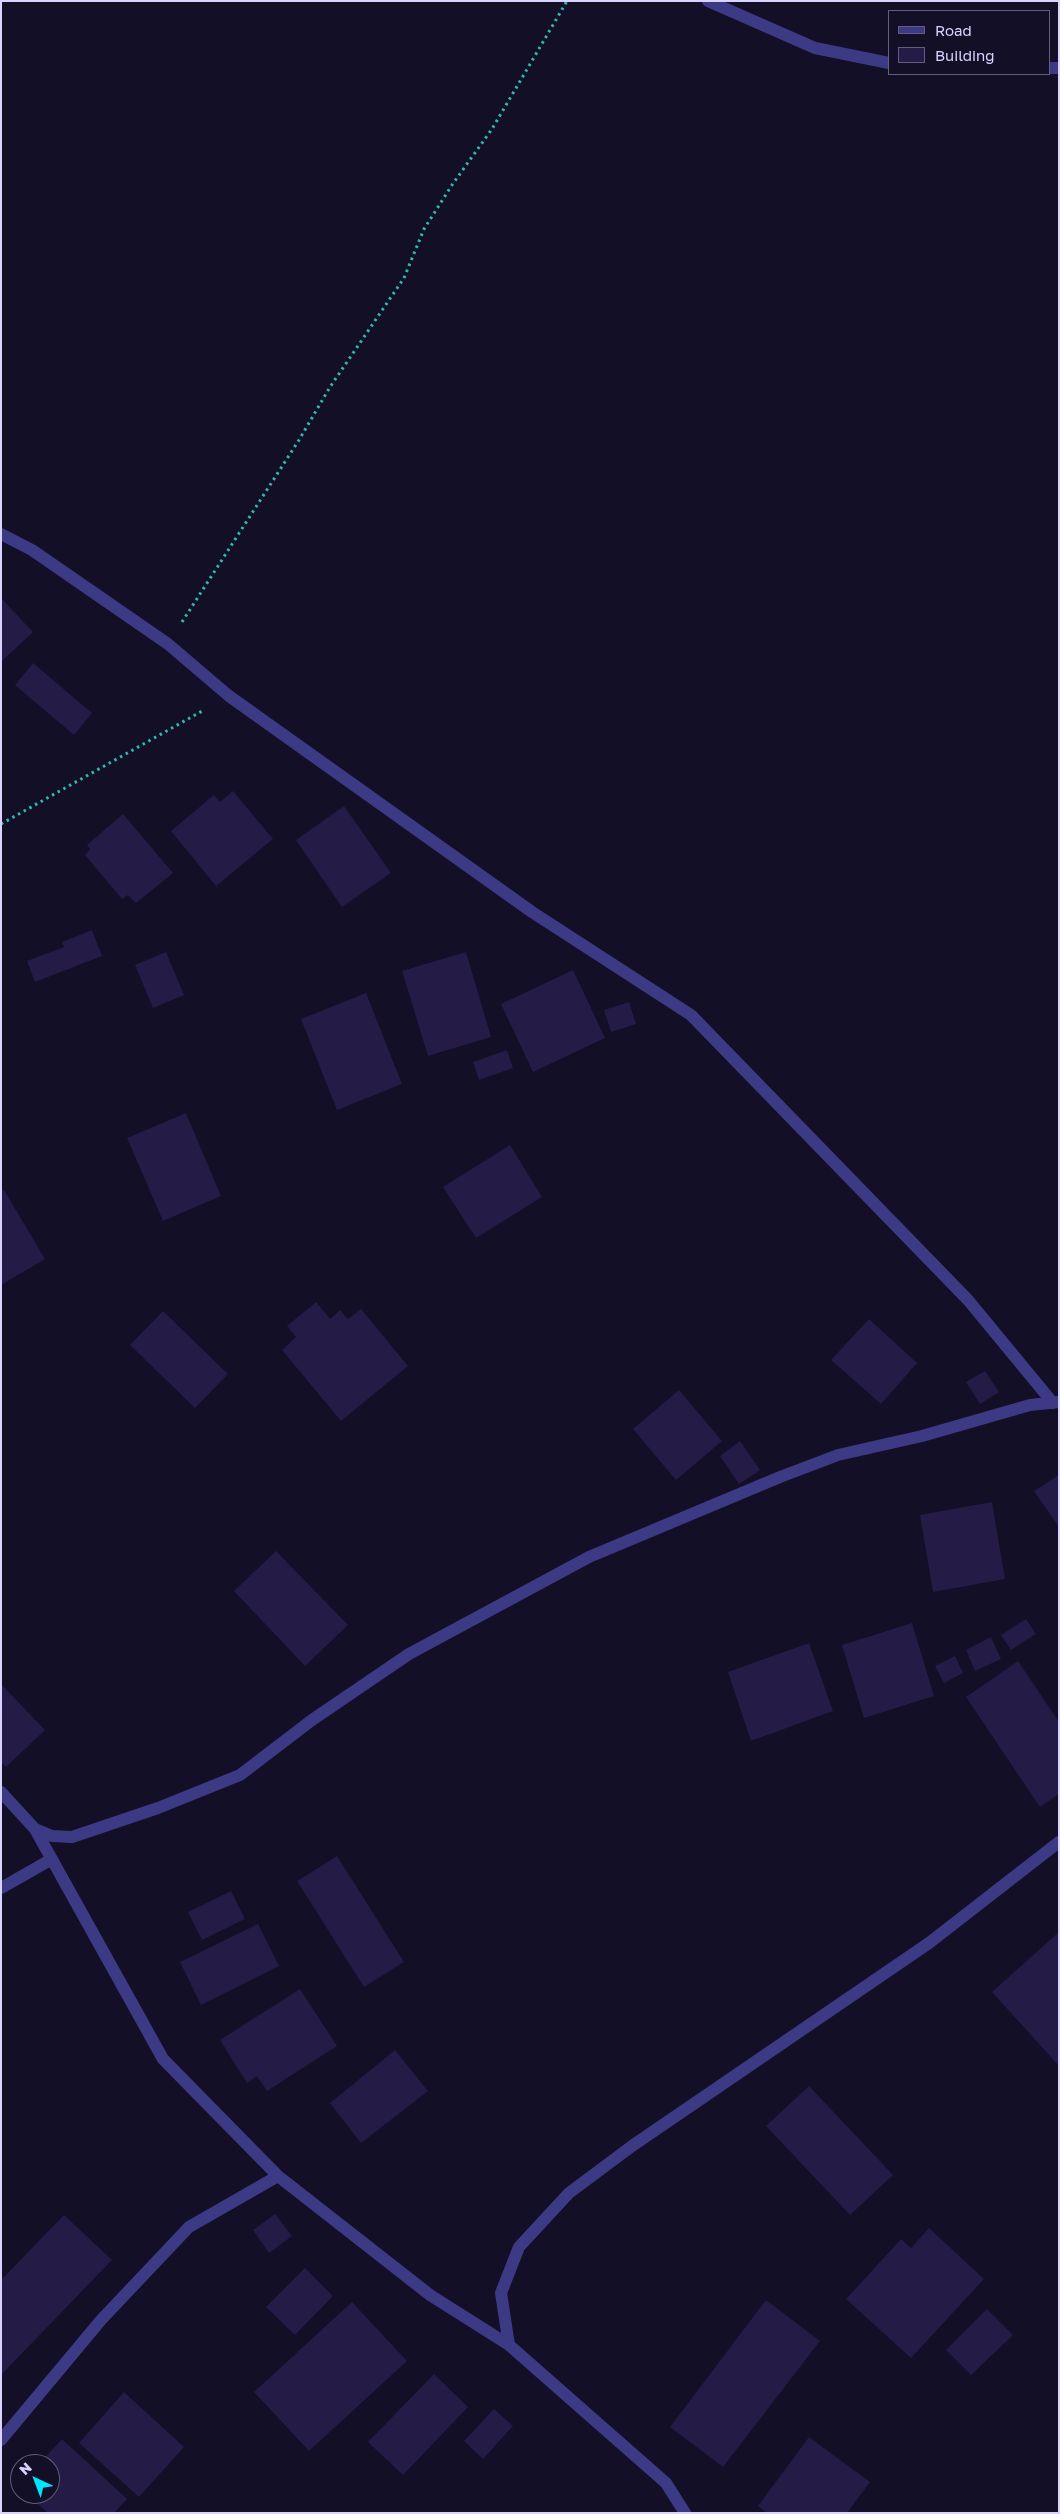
<!DOCTYPE html>
<html>
<head>
<meta charset="utf-8">
<style>
	body { margin:0 }
	#map { position:relative; width:1060px; height:2514px; overflow:hidden; background:#130f26; font-family:"Golos Text",sans-serif }
	canvas { display:block }
	.frame { position:absolute; inset:0; border:2px solid #d9d4ff; pointer-events:none }
	.legend { position:absolute; left:888px; top:10px; width:162px; height:65px; box-sizing:border-box; background:#130f26; border:1px solid #625e7d; margin:0; padding:6px 9px; list-style:none; font-size:15px; color:#d9d4ff }
	.legend li { display:flex; align-items:center; gap:10px; height:25px }
	.legend b { width:25px; border:1px solid #625e7d }
	.north { position:absolute; left:10px; top:2454px; width:50px; height:50px; box-sizing:border-box; background:#130f26; border:1px solid #625e7d; border-radius:50%; rotate:317deg; font-size:14px; font-weight:700; line-height:20px; text-align:center; color:#d9d4ff }
	.north::after { content:''; display:block; margin:auto; width:18px; height:22px; background:#00e5ff; clip-path:polygon(50% 0,100% 100%,50% 72%,0 100%) }
</style>
</head>
<body>
<div id="map">
<canvas width="1060" height="2514"></canvas>
<div class="frame"></div>
<ul class="legend">
<li><b style="height:6px;background:#3d3a85"></b>Road</li>
<li><b style="height:14px;background:#241b47"></b>Building</li>
</ul>
<div class="north">N</div>
</div>
<script>
const context = document.querySelector('canvas').getContext('2d');
context.lineJoin = 'round';
function fill(path, color) { context.fillStyle = color; context.fill(path, 'evenodd'); }
function trace(path, color, width, dash) { context.strokeStyle = color; context.lineWidth = width; context.lineCap = dash ? 'butt' : 'round'; context.setLineDash(dash || []); context.stroke(path); }
fill(new Path2D(`
	M1 598 33 632 1 662Z
	M33 663 92 713 74 735 15 685Z
	M233 791 273 839 216 886 171 831 214 795 220 802Z
	M344 806 391 873 342 907 296 840Z
	M123 814 173 873 136 903 128 895 122 899 85 855 90 849 87 845Z
	M92 930 102 956 35 982 27 961 64 947 62 942Z
	M166 952 184 995 153 1008 135 965Z
	M466 952 491 1037 428 1056 402 971Z
	M573 970 605 1038 533 1072 501 1004Z
	M366 993 402 1084 337 1110 301 1019Z
	M629 1002 636 1024 611 1032 604 1010Z
	M507 1050 513 1068 479 1080 473 1062Z
	M186 1113 221 1196 163 1221 127 1138Z
	M510 1145 542 1197 476 1238 443 1187Z
	M4 1190 45 1259 1 1285V1192Z
	M316 1302 330 1319 340 1310 348 1319 361 1309 408 1366 341 1421 282 1350 296 1337 287 1326Z
	M163 1311 228 1374 195 1408 130 1345Z
	M869 1319 917 1363 881 1404 831 1360Z
	M985 1371 999 1392 980 1404 966 1382Z
	M679 1390 722 1441 676 1480 633 1429Z
	M740 1441 760 1470 739 1484 720 1456Z
	M1059 1475V1527L1034 1491Z
	M992 1502 1005 1579 933 1592 920 1515Z
	M276 1551 348 1625 305 1666 234 1591Z
	M1026 1619 1036 1634 1011 1650 1001 1635Z
	M912 1623 934 1696 864 1718 842 1645Z
	M991 1637 1001 1659 975 1671 966 1650Z
	M809 1643 833 1711 751 1741 728 1672Z
	M955 1656 963 1673 944 1683 935 1666Z
	M1018 1661 1059 1722V1794L1040 1807 966 1697Z
	M1 1684 45 1730 6 1767 1 1762Z
	M337 1856 404 1962 364 1987 297 1881Z
	M231 1891 245 1919 202 1940 188 1912Z
	M258 1924 279 1966 201 2005 180 1962Z
	M1059 1932V2066L992 1992Z
	M300 1989 337 2046 267 2091 257 2076 247 2083 220 2040Z
	M395 2050 428 2091 361 2143 330 2103Z
	M809 2086 893 2175 850 2215 766 2126Z
	M275 2214 292 2236 269 2253 253 2230Z
	M64 2215 112 2260 1 2375V2280Z
	M929 2228 984 2279 911 2358 846 2299 901 2239 911 2248Z
	M305 2268 333 2296 295 2335 266 2307Z
	M766 2300 820 2341 723 2467 670 2427Z
	M352 2302 407 2361 309 2451 254 2392Z
	M987 2309 1013 2335 971 2375 946 2350Z
	M434 2374 468 2407 403 2475 368 2442Z
	M124 2392 184 2447 139 2497 79 2443Z
	M494 2409 513 2426 483 2459 464 2441Z
	M809 2437 870 2482 847 2513H767L758 2506Z
	M62 2439 127 2499 114 2513H48L27 2494H50V2464H39Z`), '#241b47');
trace(new Path2D(`
	M182 622 299 440 330 387 404 278 424 229 452 185 492 129 567 1
	M1 824 204 710`), '#2fb8b0', 3, [2.5, 4]);
trace(new Path2D(`
	M708 1 815 48 889 63
	M1049 68H1059
	M1 534 32 550 168 644 229 696 532 912 691 1015 968 1300 1053 1403
	M1 1792 35 1829 52 1836 72 1837 158 1808 240 1775 312 1720 409 1654 589 1557 780 1477 838 1455 922 1436 1030 1405 1059 1402
	M35 1829 163 2059 278 2176 430 2295 509 2345
	M1 1888 52 1859
	M1 2440 101 2320 189 2227 278 2176
	M685 2513 666 2483 509 2345 501 2293 519 2247 569 2193 632 2146 929 1943 1059 1842`), '#3d3a85', 12);
</script>
</body>
</html>
